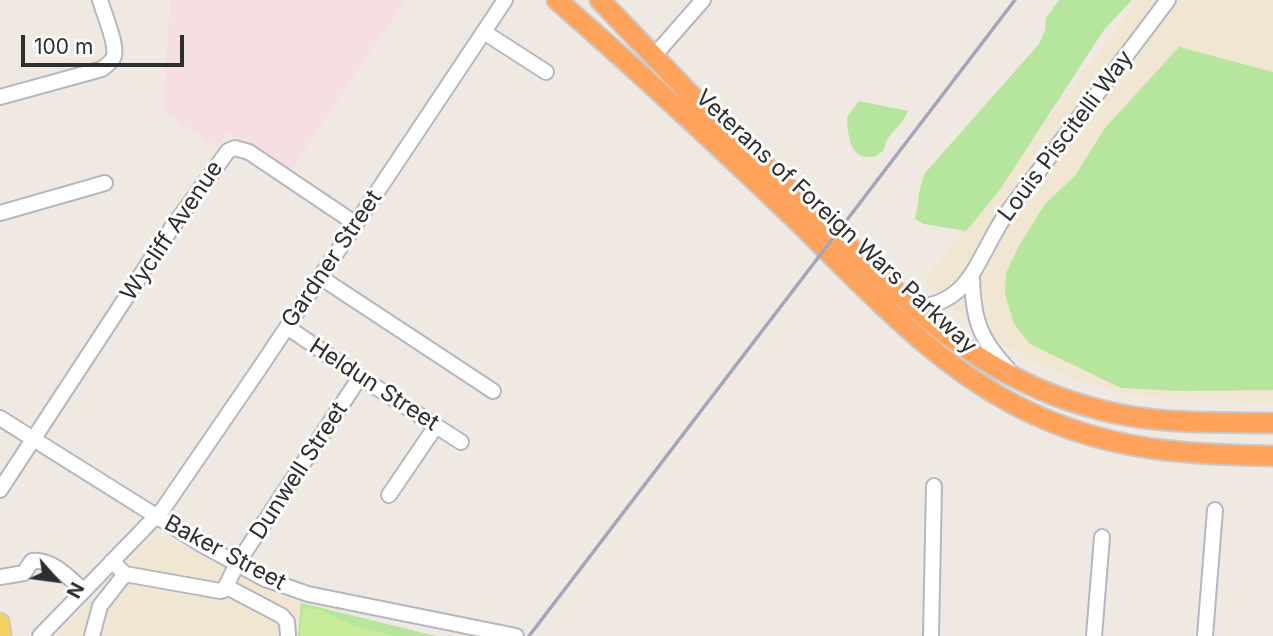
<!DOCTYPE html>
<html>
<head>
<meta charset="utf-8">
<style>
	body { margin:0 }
	#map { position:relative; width:1273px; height:636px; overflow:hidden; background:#efe9e1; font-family:Inter,sans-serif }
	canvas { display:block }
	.north { position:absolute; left:21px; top:545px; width:70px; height:70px; -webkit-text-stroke:5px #fff; paint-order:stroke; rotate:118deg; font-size:19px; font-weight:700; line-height:28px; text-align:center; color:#2e2e2e }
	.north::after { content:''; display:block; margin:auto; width:24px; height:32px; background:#2e2e2e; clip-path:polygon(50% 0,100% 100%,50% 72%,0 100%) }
	.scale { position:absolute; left:21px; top:35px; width:163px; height:32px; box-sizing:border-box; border:4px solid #2e2e2e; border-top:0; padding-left:9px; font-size:21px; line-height:24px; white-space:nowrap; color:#2e2e2e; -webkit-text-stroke:5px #fff; paint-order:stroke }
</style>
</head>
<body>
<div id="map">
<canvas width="1273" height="636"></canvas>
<div class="north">N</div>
<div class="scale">100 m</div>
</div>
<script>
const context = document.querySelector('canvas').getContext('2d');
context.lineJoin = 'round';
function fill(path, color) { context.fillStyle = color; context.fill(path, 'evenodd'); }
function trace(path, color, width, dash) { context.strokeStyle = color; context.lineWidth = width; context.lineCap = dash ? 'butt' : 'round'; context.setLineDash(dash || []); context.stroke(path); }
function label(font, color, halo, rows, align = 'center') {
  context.font = font + ' Inter,sans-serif'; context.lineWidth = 6; context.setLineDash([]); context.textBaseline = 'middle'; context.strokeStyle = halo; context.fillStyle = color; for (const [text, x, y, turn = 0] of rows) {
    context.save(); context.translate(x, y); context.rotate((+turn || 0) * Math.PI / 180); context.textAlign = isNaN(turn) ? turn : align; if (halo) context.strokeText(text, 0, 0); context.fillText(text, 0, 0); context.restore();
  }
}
fill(new Path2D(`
	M1138 0H1273V403L1154 398 1114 391 1075 380 1034 362 1003 344 958 311 925 280Z
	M157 533 287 598 436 636H57Z`), '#f0e6d1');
fill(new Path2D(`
	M170 0H406L290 173 228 132 217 148 163 112Z`), '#f5dfe0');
fill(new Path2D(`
	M1059 0H1132L1104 30 999 191 966 231 924 224 915 219C919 202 918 189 925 173L1039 44 1045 30 1046 18Z
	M1179 47 1273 72V390L1182 391 1121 388 1030 344 1014 324 1005 294 1006 273 1020 244 1045 204 1075 176 1105 128Z
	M859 101 908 111C903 126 886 133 884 150L875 157C871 156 866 158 862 156 848 151 848 130 847 117Z
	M301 603 436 636H298Z`), '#b6e59e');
fill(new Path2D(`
	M303 608 320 610 352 625 394 636H300Z`), '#c9ec9a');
const minor = new Path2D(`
	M484 32 546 72
	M653 57 703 0
	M0 97 102 69C107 65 112 62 114 56 117 43 104 14 100 0
	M0 213 105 183
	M320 277 493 391
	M972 277C973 319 979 338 1008 369
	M913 308C966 304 974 268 997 229 1002 219 1009 210 1016 201L1168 0
	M287 327 360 377 461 442
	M0 418 199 543 265 579 308 594 516 636
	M0 490 171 229 228 151 235 148 249 152 356 224
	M389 495 436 426
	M112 561 125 574 220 591 224 590 237 564 360 377
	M0 577 24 573 32 561C53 559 69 578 84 591
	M227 587 282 616 287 622 288 636
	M40 636 163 509 259 369 505 0
	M92 636 100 606 125 574
	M931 636 934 486
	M1094 636 1102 537
	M1205 636 1215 510`);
const major = new Path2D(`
	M0 622 2 636`);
const highway = new Path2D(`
	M557 0C637 70 714 141 791 215 867 289 941 374 1040 417 1119 452 1189 454 1273 456
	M600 0 689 93 901 296C965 356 1042 401 1129 416 1176 424 1225 422 1273 423`);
trace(minor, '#b4b7c1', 18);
trace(major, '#c9c9c9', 21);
trace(highway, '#c9c9c9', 23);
trace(minor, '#fff', 14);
trace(major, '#f2d163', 18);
trace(highway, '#ffa35c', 19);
trace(new Path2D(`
	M529 636 1015 0`), '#a3a6b8', 3.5);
label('23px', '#2e2e2e', '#fff', [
	["Louis Piscitelli Way",1066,136,-53],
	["Veterans of Foreign Wars Parkway",836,222,43],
	["Wycliff Avenue",172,231,-56],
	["Gardner Street",332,259,-56],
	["Heldun Street",374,385,33],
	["Dunwell Street",299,471,-57],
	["Baker Street",225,553,28]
]);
</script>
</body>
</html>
